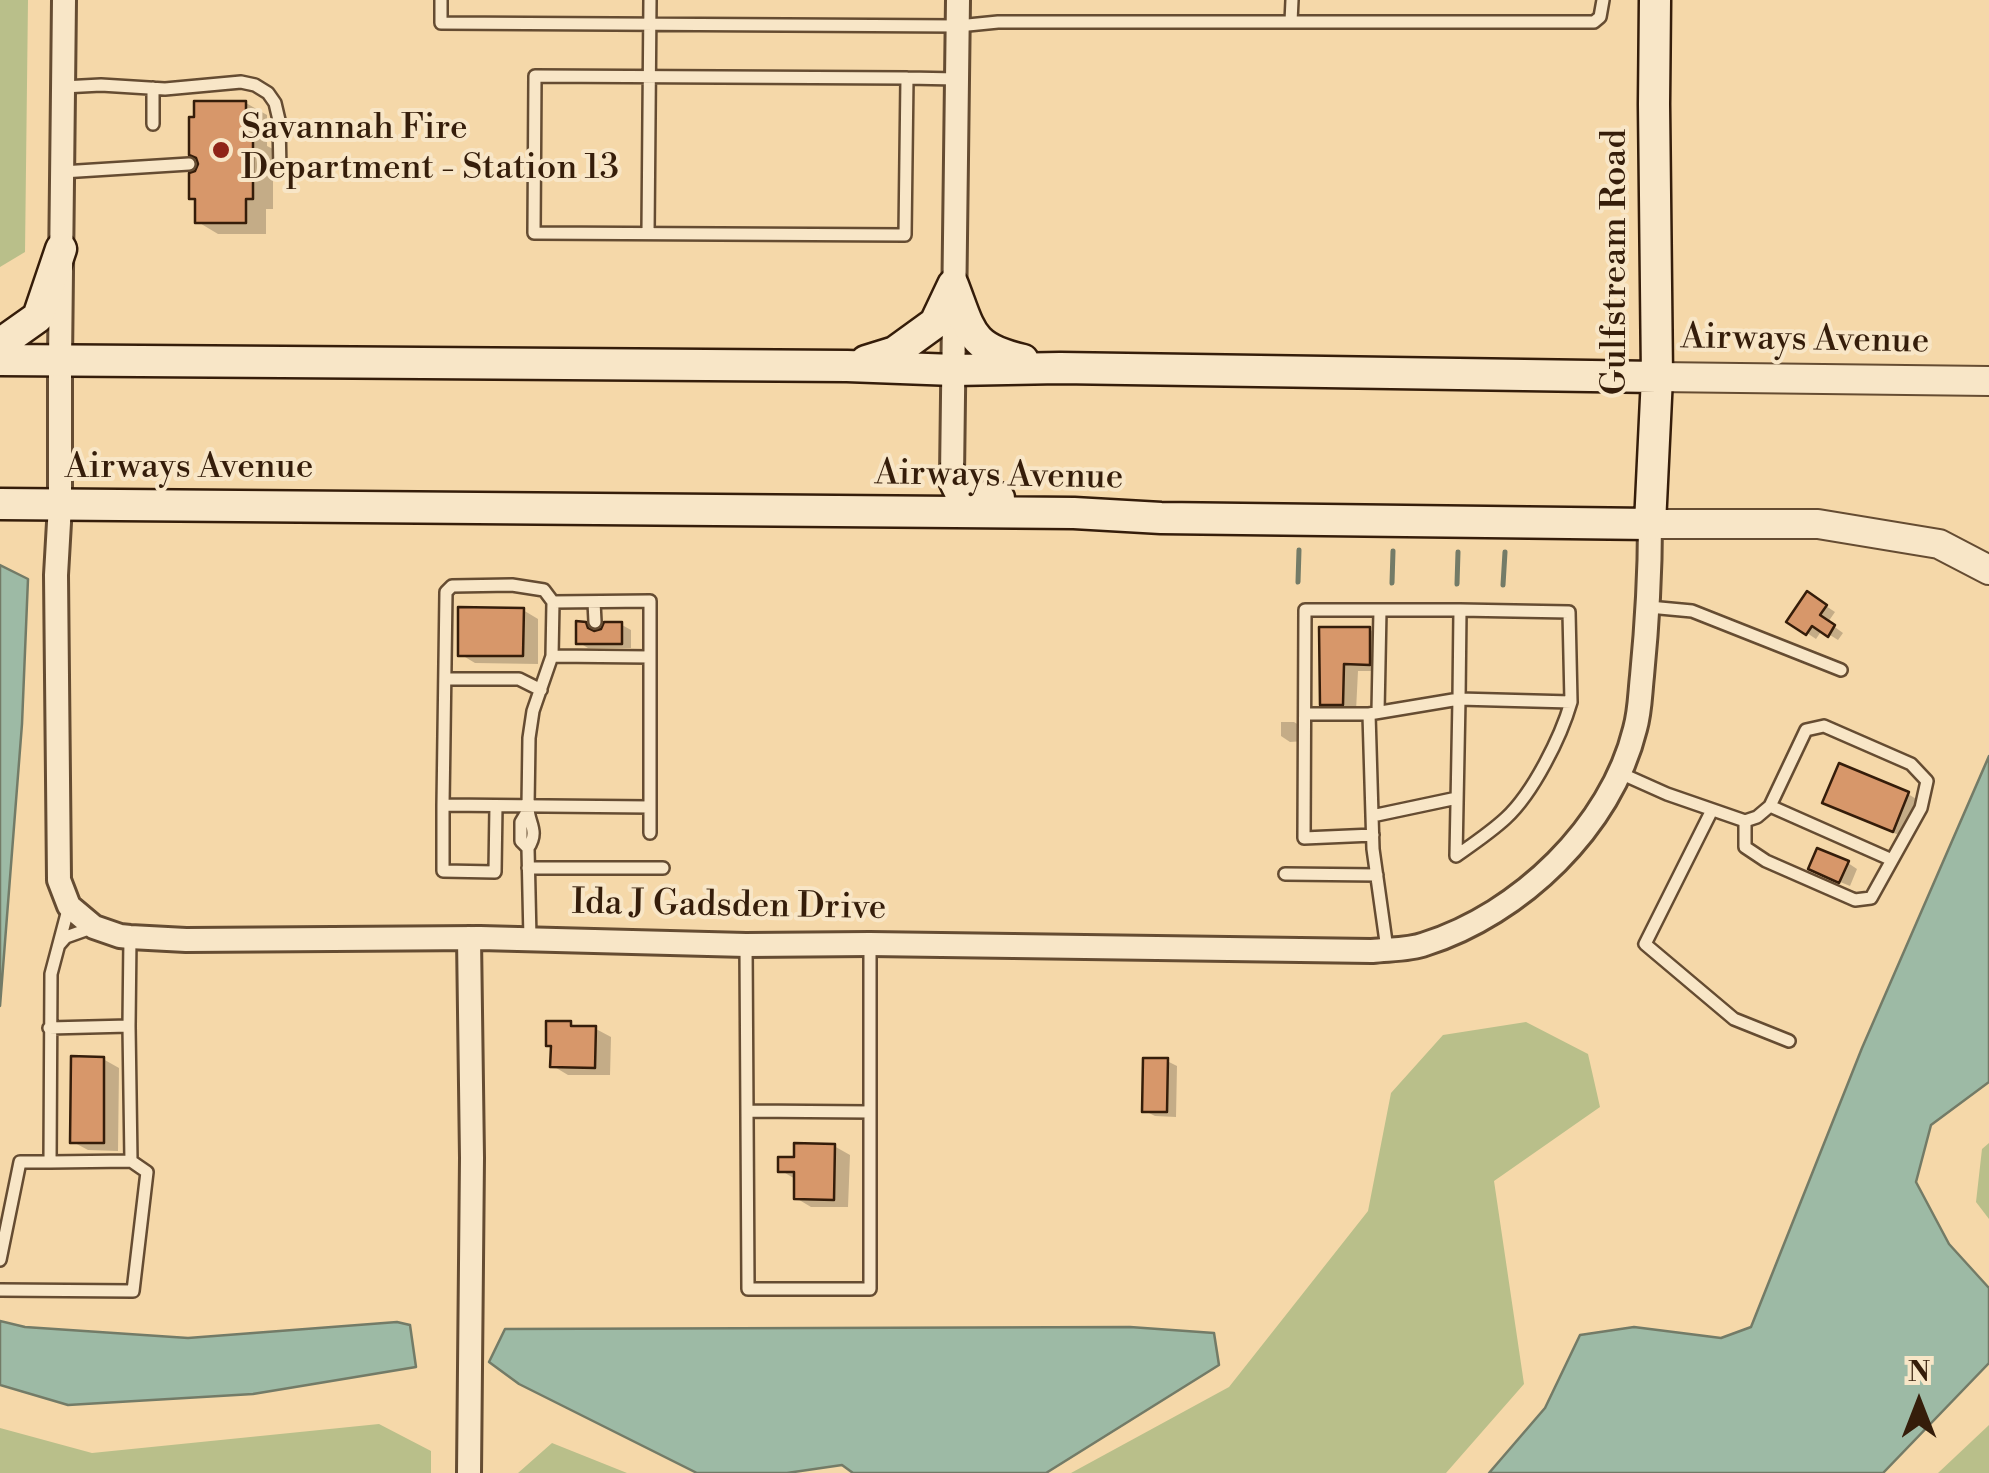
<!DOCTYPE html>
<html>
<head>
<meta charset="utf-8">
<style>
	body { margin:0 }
	#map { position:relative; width:1989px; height:1473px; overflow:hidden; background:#f5d8a9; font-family:"Libre Bodoni",serif }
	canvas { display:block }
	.north { position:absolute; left:1869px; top:1353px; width:100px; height:100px; -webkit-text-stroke:8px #f8e6c7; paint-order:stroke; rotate:0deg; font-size:28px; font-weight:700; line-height:40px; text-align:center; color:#351d0a }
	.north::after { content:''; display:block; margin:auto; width:35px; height:45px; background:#351d0a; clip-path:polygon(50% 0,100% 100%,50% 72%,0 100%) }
</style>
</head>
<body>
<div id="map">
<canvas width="1989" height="1473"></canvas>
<div class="north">N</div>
</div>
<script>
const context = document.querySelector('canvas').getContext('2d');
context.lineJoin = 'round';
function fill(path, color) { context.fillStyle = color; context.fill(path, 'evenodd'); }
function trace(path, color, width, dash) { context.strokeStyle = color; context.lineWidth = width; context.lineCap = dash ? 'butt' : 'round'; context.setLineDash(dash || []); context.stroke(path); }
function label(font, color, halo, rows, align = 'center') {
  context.font = font + ' "Libre Bodoni",serif'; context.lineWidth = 8; context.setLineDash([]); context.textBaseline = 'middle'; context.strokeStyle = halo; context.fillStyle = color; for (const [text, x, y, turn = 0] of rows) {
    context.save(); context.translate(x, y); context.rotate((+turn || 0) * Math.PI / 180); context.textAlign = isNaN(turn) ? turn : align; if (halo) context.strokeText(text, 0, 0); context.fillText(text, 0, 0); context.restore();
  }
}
fill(new Path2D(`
	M0 0H28L25 252 0 267Z
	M1526 1022 1588 1054 1600 1107 1494 1181 1524 1384 1446 1473H1071L1229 1387 1368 1211 1391 1093 1443 1035Z
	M1989 1143V1219L1976 1202 1982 1149Z
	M379 1424 431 1451V1473H0V1428L92 1453Z
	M1989 1425V1473H1938Z
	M552 1443 627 1473H518Z`), '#b9bf8a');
const water = new Path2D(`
	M0 565 28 579 22 724 0 1006Z
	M1989 756V1082L1931 1125 1916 1182 1949 1244 1989 1288V1363L1883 1473H1489L1545 1408 1580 1335 1634 1327 1721 1338 1751 1327 1862 1048Z
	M0 1321 25 1327 188 1338 397 1322 410 1325 416 1367 253 1394 68 1405 0 1385Z
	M1130 1327 1214 1333 1219 1365 1046 1473H853L842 1465 787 1473H697L519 1384 489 1362 505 1329Z`);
fill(water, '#9dbaa5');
trace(water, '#737b67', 2.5);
fill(new Path2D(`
	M246 103 267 115V146L273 149V209H266V234H218L198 222V202L191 198 197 173Z
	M1817 600 1835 612 1828 622 1843 633 1838 640 1822 630 1816 639 1807 633Z
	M523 610 538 619V664L475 663 460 654Z
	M585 624 595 630 596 633 622 625 631 630V648H588L578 642Z
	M1322 629 1370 630 1384 638 1383 671H1358L1356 711H1336L1322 703Z
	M1281 722H1294L1304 728V741L1290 742 1281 736Z
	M1840 766 1908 794 1923 803 1908 839 1840 810Z
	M1848 863 1857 869 1850 886 1821 874Z
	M571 1024 579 1028 596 1029 611 1037 610 1075H568L553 1066Z
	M103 1059 119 1068 118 1151 88 1150 73 1142Z
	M1167 1061 1177 1066 1176 1117 1155 1116 1145 1111Z
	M834 1146 850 1155 848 1207H811L796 1198 797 1180 780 1170Z`), '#0003');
trace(new Path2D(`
	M1298 582 1299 550
	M1392 583 1393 551
	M1457 584 1458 552
	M1503 585 1505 552`), '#737b67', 5);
const building = new Path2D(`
	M194 101H246V135H253V199H246V223H195V199H189V173L195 171 198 164 196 158 189 155V117H194Z
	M1807 591 1827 605 1820 615 1835 625 1828 637 1812 626 1806 635 1786 622Z
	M458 607 524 608 523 656H458Z
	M576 621 586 622 588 628 594 631 601 629 604 622H622V644H576Z
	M1319 627H1370V665L1344 664 1343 705H1320Z
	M1839 763 1909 792 1893 832 1822 803Z
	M1817 848 1849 861 1839 883 1808 869Z
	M546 1021H571V1026H596L595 1068 550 1067 551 1046H546Z
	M71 1056 104 1057V1143H70Z
	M1143 1058H1168L1167 1112H1142Z
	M794 1143 835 1144 834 1200 794 1199V1172H778V1157H794Z`);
fill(building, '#d7976a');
trace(building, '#351d0a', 2.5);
const service = new Path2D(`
	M441 0V23L958 26 998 22H1594L1600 17 1603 0
	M1291 22 1292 0
	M907 78 905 235 534 233 535 76 907 78 957 79
	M63 87 101 85 165 89 241 82 255 85 268 93 275 103 279 120 280 172
	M153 88V124
	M62 172 189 164
	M648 233 650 0
	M553 602 650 601V833
	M594 602 595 622
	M1649 607 1692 611 1841 670
	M552 656 650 657
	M445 679H519L541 690
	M1378 712 1380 610
	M1305 714H1369
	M1620 773 1667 794 1745 821 1757 817 1770 806 1806 730 1824 726 1911 764 1927 781 1921 808 1871 898 1855 900 1766 861 1745 847V821
	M443 805V871L495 872 496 806
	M1770 806 1892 860
	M1712 810 1645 944 1734 1019 1789 1041
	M527 812 521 822V841L528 848
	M1372 816 1457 798
	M1373 835 1304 838 1305 610H1460
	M528 868H663
	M1285 874 1377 875
	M69 906 51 974 50 1162 131 1161 129 1026
	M530 939 528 848C540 830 527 822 528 806L529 738 533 711 552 656 553 602 544 590 512 585 452 586 446 592 443 805 650 807
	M59 945 66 937 94 927
	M746 945 748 1289H870V944
	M1387 949 1373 849 1369 714 1459 699 1456 856C1473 844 1491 832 1506 818 1533 793 1561 737 1571 702L1459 699 1460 610 1569 612 1571 702
	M49 1028 129 1026 130 937
	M747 1111 870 1112
	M0 1260 20 1162H50
	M0 1290 133 1291 147 1172 131 1161`);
const minor = new Path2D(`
	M64 0 60 361V505L56 575 59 880 69 906 94 927 120 936 130 937 186 940 480 938 746 945 870 944 1372 951C1389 949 1409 950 1425 944 1520 914 1611 827 1635 729 1640 712 1640 694 1642 676 1647 625 1650 576 1650 524
	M952 476 958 0
	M469 938 472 1158 469 1473`);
const tertiary = new Path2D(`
	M1657 377 1989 381
	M1650 524H1818L1939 544 1989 570`);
const secondary = new Path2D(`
	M953 285C971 332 970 348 1023 360
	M0 344 38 317 61 249
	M0 360 847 366 954 370 1060 368 1657 377
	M866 361 895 352 935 323 953 285
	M952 476 959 490 977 497 999 498
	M0 504 1074 513 1161 518 1650 524 1657 377 1654 104 1655 0`);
trace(service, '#654c32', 16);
trace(minor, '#654c32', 28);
trace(tertiary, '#654c32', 32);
trace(secondary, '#351d0a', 35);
trace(service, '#f8e6c7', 11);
trace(minor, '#f8e6c7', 22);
trace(tertiary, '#f8e6c7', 28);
trace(secondary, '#f8e6c7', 30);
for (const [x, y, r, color] of [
	[221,150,10,"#8f2418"]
]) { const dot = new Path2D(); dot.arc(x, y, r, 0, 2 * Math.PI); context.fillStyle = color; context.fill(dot); trace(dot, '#f8e6c7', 4); }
label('35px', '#351d0a', '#f8e6c7', [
	["Savannah Fire",241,130],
	["Department - Station 13",241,170]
], 'left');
label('35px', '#351d0a', '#f8e6c7', [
	["Gulfstream Road",1617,262,-90],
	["Airways Avenue",1805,341,1],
	["Airways Avenue",189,469],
	["Airways Avenue",999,477,1],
	["Ida J Gadsden Drive",729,907,1]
]);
</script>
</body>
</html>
